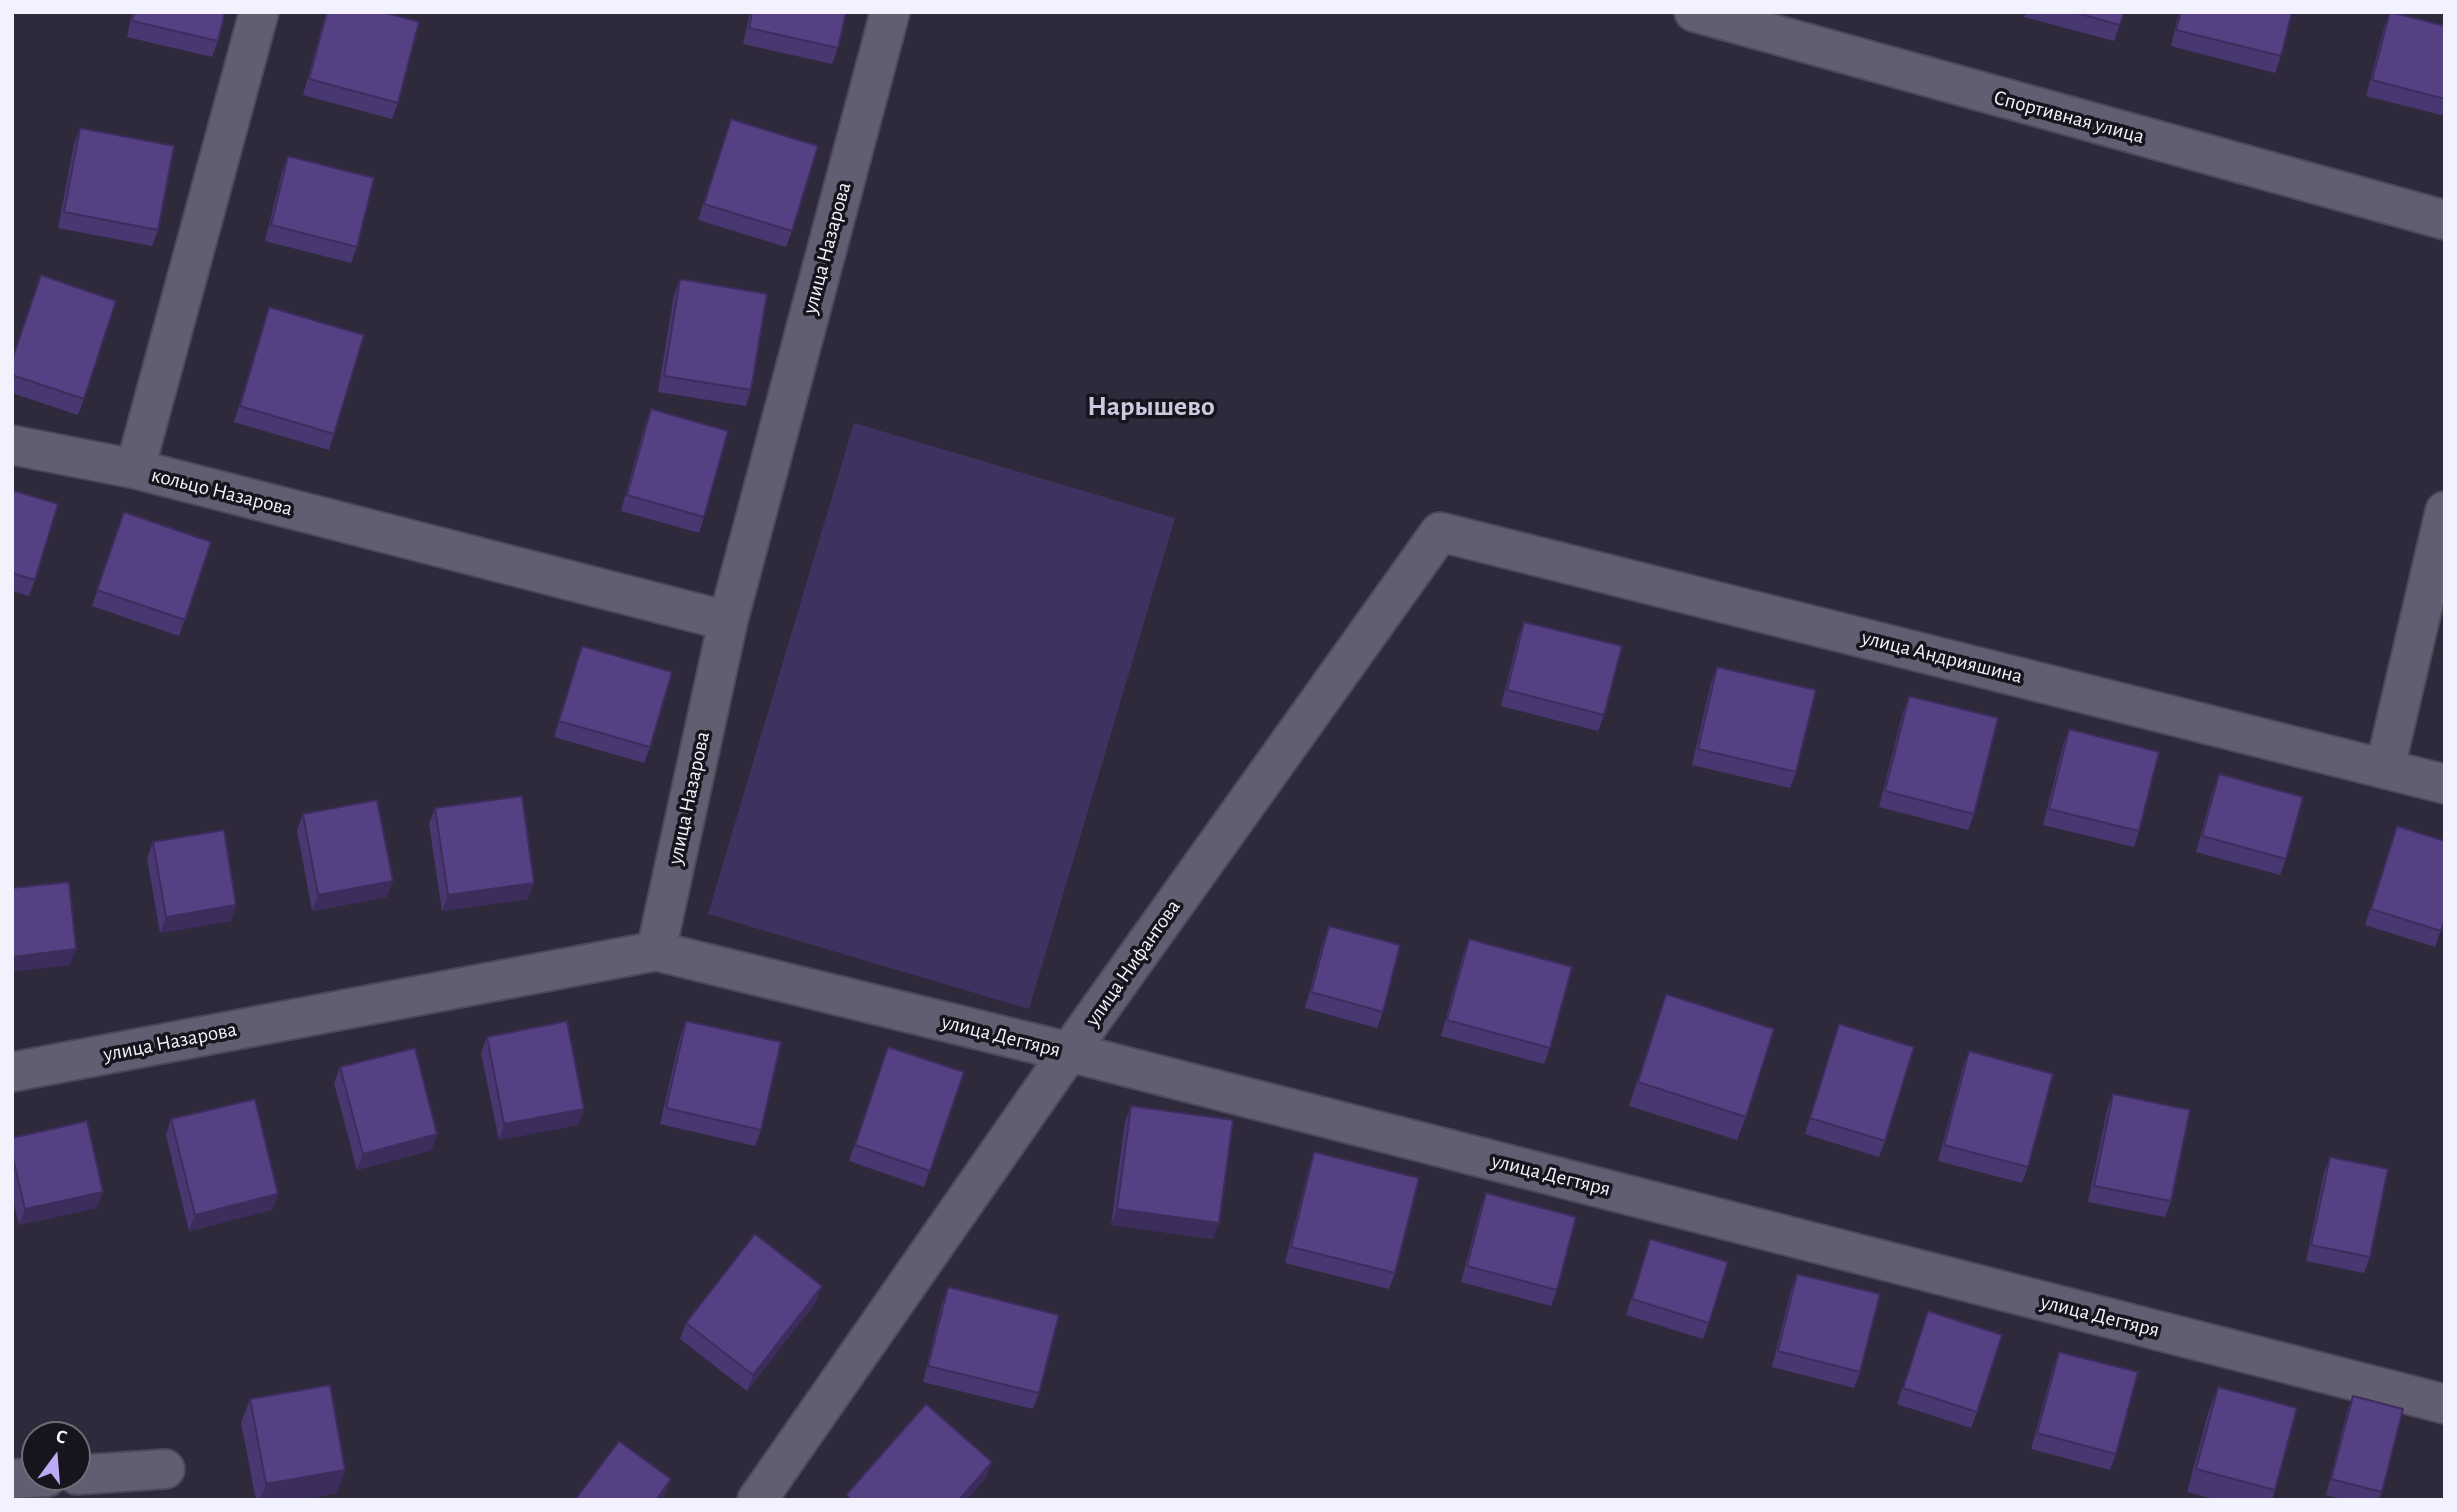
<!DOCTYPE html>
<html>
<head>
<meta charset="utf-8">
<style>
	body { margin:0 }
	#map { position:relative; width:2457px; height:1512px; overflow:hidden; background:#2e2a3c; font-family:"Alegreya Sans",sans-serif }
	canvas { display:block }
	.frame { position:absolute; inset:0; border:14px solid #f3f1fd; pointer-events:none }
	.north { position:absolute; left:21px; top:1421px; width:70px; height:70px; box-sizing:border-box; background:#16141c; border:2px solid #6e6c76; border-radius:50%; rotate:16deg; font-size:19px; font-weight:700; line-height:28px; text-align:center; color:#f3f1fd }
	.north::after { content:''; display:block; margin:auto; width:24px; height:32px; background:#bcaaf5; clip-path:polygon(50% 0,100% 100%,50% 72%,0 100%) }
</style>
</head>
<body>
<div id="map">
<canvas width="2457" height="1512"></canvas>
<div class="frame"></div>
<div class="north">С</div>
</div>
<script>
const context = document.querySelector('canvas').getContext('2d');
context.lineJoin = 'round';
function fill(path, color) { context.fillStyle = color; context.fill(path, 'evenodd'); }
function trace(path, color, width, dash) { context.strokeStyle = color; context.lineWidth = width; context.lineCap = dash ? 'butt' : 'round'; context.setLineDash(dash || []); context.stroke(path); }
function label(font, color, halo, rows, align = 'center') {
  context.font = font + ' "Alegreya Sans",sans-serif'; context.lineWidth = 7; context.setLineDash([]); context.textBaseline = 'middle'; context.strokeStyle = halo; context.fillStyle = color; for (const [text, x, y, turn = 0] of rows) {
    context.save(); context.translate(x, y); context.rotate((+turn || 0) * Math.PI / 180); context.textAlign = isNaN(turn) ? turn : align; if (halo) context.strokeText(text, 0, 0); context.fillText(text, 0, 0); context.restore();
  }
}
fill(new Path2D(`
	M854 423 1175 518 1029 1009 708 914Z`), '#3f3261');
const minor = new Path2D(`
	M259 12 135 469 728 621
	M1694 12 2445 220
	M12 445 135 469
	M2385 768 2445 511
	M656 951 1069 1052 2445 1404
	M12 1072 656 951 728 621 890 12
	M77 1475 165 1469
	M12 1479 47 1477
	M757 1500 1069 1052 1440 532 2445 784`);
trace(minor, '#4c4857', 42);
trace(minor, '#625e72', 38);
fill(new Path2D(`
	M132 12H225L218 41 212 57 127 37Z
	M326 12H383L398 103 392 119 303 95Z
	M750 12H846L838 48 832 64 743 44Z
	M2026 12H2124L2114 41 2024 17Z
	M2179 12H2292L2281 56 2275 73 2171 46Z
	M2390 12 2445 26V116L2366 96 2384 28Z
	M731 119 792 231 786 247 698 220Z
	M80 128 158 230 152 246 58 228 74 144Z
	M288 156 357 247 351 263 265 241 282 172Z
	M680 279 751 390 746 406 658 392 674 295Z
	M269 307 334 434 329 450 234 422Z
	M12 358 84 399 78 415 12 393Z
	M651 409 704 517 699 533 621 511 645 425Z
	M12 490 35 580 29 596 12 591Z
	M124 512 211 542 179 636 92 606Z
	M1524 622 1604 715 1598 731 1501 706 1518 638Z
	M582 646 650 747 644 763 554 737Z
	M1717 667 1796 772 1790 788 1692 765 1711 683Z
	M1909 696 1974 814 1968 830 1879 807 1903 712Z
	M2069 729 2139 831 2134 847 2043 825 2063 745Z
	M2219 774 2286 859 2280 875 2196 852 2213 790Z
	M435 808 528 899 442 911 429 824Z
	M303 814 387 897 312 911 297 830Z
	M2397 826 2445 918 2435 947 2365 925Z
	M153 842 236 905 231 921 160 933 147 858Z
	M1329 926 1383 1012 1377 1028 1305 1008 1323 942Z
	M1469 939 1550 1048 1544 1064 1441 1036 1463 955Z
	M1666 994 1746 1117 1737 1140 1629 1106Z
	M686 1021 761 1130 755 1146 660 1124 680 1037Z
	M1839 1024 1885 1141 1879 1157 1805 1134Z
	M487 1037 584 1109 578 1125 499 1140 481 1053Z
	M888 1047 964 1072 924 1187 849 1161Z
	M1969 1051 2028 1167 2022 1183 1938 1161 1963 1067Z
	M340 1067 432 1150 357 1170 334 1083Z
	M2113 1094 2171 1201 2165 1217 2088 1202 2107 1110Z
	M1131 1106 1213 1239 1111 1225 1125 1122Z
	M171 1119 278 1194 272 1210 189 1231 166 1135Z
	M12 1138 97 1208 19 1225 12 1196Z
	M1314 1152 1395 1273 1389 1289 1285 1263 1309 1168Z
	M2330 1157 2370 1257 2364 1273 2306 1261 2324 1173Z
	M1486 1193 1557 1290 1551 1306 1461 1282 1480 1210Z
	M1650 1239 1709 1323 1703 1339 1626 1315Z
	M1797 1274 1860 1372 1854 1388 1772 1367 1791 1290Z
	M948 1287 1039 1393 1033 1409 923 1382 942 1303Z
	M816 1302 747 1391 680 1339 686 1323Z
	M1928 1311 1977 1412 1971 1428 1897 1404Z
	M2059 1352 2116 1454 2110 1470 2031 1449 2053 1368Z
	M2218 1387 2275 1490 2272 1500H2216L2187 1492 2209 1410Z
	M2353 1396 2382 1492 2379 1500H2344L2326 1495 2347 1412Z
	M250 1399 337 1493 301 1500H256L241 1423Z`), '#493772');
fill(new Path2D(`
	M393 881 387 897 312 911 318 895Z
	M534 883 528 899 442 911 448 895Z
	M236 905 231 921 160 933 166 917Z
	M76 949 70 965 12 972V957Z
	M584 1109 578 1125 499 1140 504 1124Z
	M437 1134 432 1150 357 1170 363 1154Z
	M103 1192 97 1208 19 1225 25 1209Z
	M278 1194 272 1210 189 1231 195 1215Z
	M1117 1209 1219 1223 1213 1239 1111 1225Z
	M822 1286 816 1302 747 1391 753 1375Z
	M992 1462 986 1478 967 1500H959Z
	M345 1470 337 1493 301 1500H260L266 1484Z
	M671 1479 665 1495 662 1500H656Z`), '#3c2d5c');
const building = new Path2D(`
	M134 12H225L218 41 132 21Z
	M327 12H383L419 22 398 103 309 79Z
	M752 12H846L838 48 749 28Z
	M2073 12H2124L2120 25Z
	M2181 12H2292L2281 56 2176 30Z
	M2390 12 2445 26V99L2372 80Z
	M731 119 818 146 792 231 704 204Z
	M80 128 174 146 158 230 64 212Z
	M288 156 374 178 357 247 271 225Z
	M41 275 116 301 84 399 12 375V360Z
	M680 279 767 294 751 390 664 376Z
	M269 307 364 335 334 434 240 406Z
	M651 409 728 431 704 517 627 495Z
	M12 490 58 504 35 580 12 573Z
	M124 512 211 542 185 620 97 590Z
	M1524 622 1622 646 1604 715 1507 690Z
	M582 646 672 672 650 747 559 721Z
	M1717 667 1816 690 1796 772 1698 749Z
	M1909 696 1998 718 1974 814 1885 791Z
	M2069 729 2159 752 2139 831 2049 809Z
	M2219 774 2303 797 2286 859 2202 836Z
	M522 796 534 883 448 895 435 808Z
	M377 800 393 881 318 895 303 814Z
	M2397 826 2445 841V918L2441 931 2371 909Z
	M224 830 236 905 166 917 153 842Z
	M69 882 76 949 12 957V888Z
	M1329 926 1400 945 1383 1012 1311 992Z
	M1469 939 1572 967 1550 1048 1447 1020Z
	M1666 994 1774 1029 1746 1117 1638 1082Z
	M567 1021 584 1109 504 1124 487 1037Z
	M686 1021 781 1042 761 1130 666 1108Z
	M1839 1024 1914 1047 1885 1141 1810 1118Z
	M888 1047 964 1072 930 1171 855 1145Z
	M415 1048 437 1134 363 1154 340 1067Z
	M1969 1051 2053 1074 2028 1167 1944 1145Z
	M2113 1094 2190 1110 2171 1201 2094 1186Z
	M255 1099 278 1194 195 1215 171 1119Z
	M1131 1106 1233 1120 1219 1223 1117 1209Z
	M87 1121 103 1192 25 1209 12 1154V1138Z
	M1314 1152 1419 1178 1395 1273 1291 1247Z
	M2330 1157 2388 1169 2370 1257 2311 1245Z
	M1486 1193 1576 1217 1557 1290 1467 1266Z
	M755 1234 822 1286 753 1375 686 1323Z
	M1650 1239 1728 1262 1709 1323 1632 1299Z
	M1797 1274 1880 1294 1860 1372 1778 1351Z
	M948 1287 1059 1315 1039 1393 928 1366Z
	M1928 1311 2002 1335 1977 1412 1903 1388Z
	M2059 1352 2138 1372 2116 1454 2037 1433Z
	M330 1385 345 1470 266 1484 250 1399Z
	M2218 1387 2297 1408 2275 1490 2196 1469Z
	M2353 1396 2403 1409 2382 1492 2331 1479Z
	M926 1404 992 1462 959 1500H852L846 1495Z
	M619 1441 671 1479 656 1500H575Z`);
fill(building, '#554084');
trace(building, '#3c2d5c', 2);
label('21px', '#f3f1fd', '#16141c', [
	["Спортивная улица",2069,117,15],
	["улица Назарова",827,248,-75],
	["кольцо Назарова",222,492,14],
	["улица Андрияшина",1942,657,14],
	["улица Назарова",689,798,-78],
	["улица Нифантова",1133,963,-55],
	["улица Дегтяря",1001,1036,14],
	["улица Назарова",170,1042,-11],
	["улица Дегтяря",1551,1175,14],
	["улица Дегтяря",2100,1316,14]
]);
label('bold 28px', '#cdc8df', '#16141c', [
	["Нарышево",1151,407]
]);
</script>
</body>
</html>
